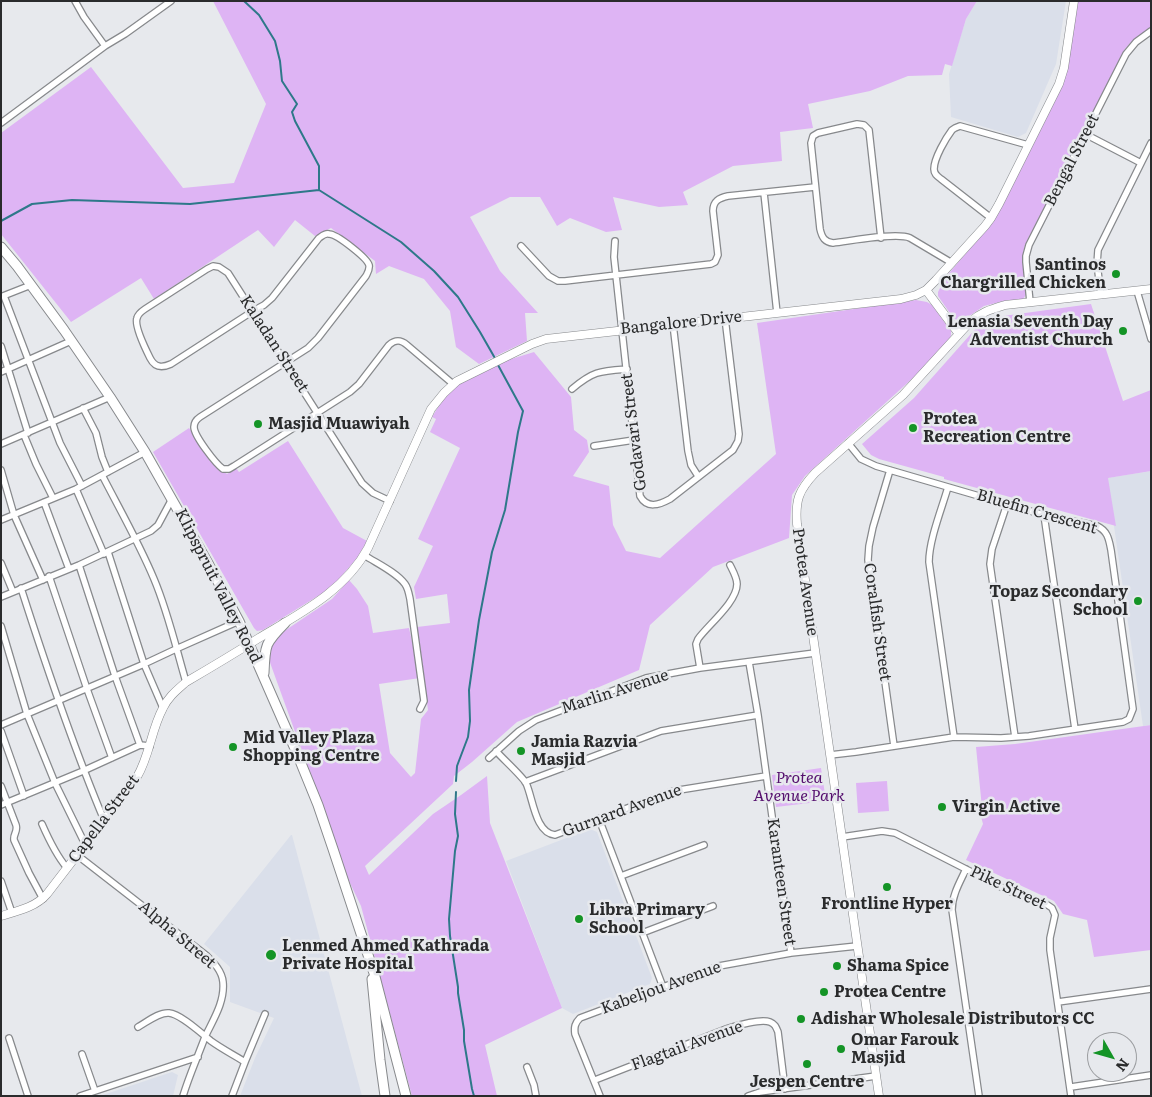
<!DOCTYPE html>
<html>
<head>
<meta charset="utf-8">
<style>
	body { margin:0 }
	#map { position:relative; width:1152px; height:1097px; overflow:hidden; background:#e7e9ed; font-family:Literata,serif }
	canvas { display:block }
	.frame { position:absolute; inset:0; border:2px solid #2a2b2c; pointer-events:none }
	.north { position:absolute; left:1087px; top:1032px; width:50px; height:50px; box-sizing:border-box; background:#e7e9ed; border:1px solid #9b9da0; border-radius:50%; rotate:128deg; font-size:14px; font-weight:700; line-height:20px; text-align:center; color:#2a2b2c }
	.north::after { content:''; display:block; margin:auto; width:18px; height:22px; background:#149426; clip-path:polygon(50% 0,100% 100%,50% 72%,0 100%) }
</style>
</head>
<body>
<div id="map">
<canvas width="1152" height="1097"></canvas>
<div class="frame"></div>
<div class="north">N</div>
</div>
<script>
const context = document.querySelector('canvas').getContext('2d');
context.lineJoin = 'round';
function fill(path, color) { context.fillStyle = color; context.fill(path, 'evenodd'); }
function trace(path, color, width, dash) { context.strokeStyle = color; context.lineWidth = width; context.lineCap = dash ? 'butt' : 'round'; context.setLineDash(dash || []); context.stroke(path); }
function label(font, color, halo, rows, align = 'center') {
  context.font = font + ' Literata,serif'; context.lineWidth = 5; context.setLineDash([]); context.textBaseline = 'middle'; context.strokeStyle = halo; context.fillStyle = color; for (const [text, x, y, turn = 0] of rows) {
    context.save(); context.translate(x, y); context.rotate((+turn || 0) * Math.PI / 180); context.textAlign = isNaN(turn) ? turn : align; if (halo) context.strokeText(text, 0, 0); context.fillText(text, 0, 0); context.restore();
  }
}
fill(new Path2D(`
	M977 1H1066L1056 64 1026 133 1018 137 951 117 949 74 966 19Z
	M1151 471V725L1143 726 1107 478Z
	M590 829 597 832 652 978 650 984 573 1014 562 1008 506 861Z
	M291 835H292L362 1096H240L255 1058 274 1018 230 1002V967L204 944Z
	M172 1072 178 1075 173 1096H100Z`), '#dadfea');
fill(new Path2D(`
	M213 1H977L966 19 952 66 945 64 942 75 908 76 870 91 808 104 813 128 780 132 782 161 733 166 683 192 688 205 659 207 613 197 622 230 606 232 570 218 557 226 540 197H510L470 217 500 271 538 313H525L527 341 479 364 456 347 450 311 424 279 389 266 376 274 375 261 331 228 315 236 295 220 274 247 258 230 154 299 141 278 71 322 1 234V133L91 67 183 188 234 183 266 104Z
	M1077 1H1151V28L1131 42 1125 49 1025 245 1023 253V264L1026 295 1023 299 1020 300 1004 301 984 306 965 319 959 320 954 319 938 296V292L945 278 983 233 1058 93Z
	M916 300 927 302 932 305 951 331V335L949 341 914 377 805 476 792 495 789 538 713 567 650 625 639 670 517 722 472 762 454 776 453 784 365 866 369 875 433 814 461 795 487 776 490 823 562 1008 485 1045 497 1096H412L361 906 349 881 268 657 269 646 277 636 332 599 349 580 357 589 368 606 373 633 409 628 420 678 379 684 390 753 411 777 415 773 421 719 428 710 417 627 450 623 447 594 416 599 414 587 433 546 418 539 460 448 430 432 436 419 432 417 440 404 447 394 457 385 508 360 534 352 571 397 574 430 587 440 589 452 573 476 609 486 613 525 626 551 660 558 776 454 757 323Z
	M1091 304 1123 401 1151 390V471L1108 478 1116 526 944 479V477L879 459 871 455 862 444 914 398 977 327 996 317Z
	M189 428 219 469 227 474 236 468 239 472 288 441 343 528 367 541 358 557 339 579 326 591 263 630 257 631 254 628 153 452Z
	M1151 725V950L1094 957 1087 920 1063 914 1054 901 966 860 983 824 979 809 982 808 976 747 1015 744Z
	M821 768 826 801 776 807 772 775Z
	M887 781 889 811 858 813 856 783Z`), '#deb4f4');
trace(new Path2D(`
	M244 1 259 15 275 41 280 61 282 81 297 104 292 112 295 121 319 166V190
	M1 221 32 204 72 200 190 204 319 190 401 242 434 271 458 297 480 332 496 360
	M456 781 457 766 468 737 470 721 469 690 479 620 492 552 505 510 518 432 523 411 498 365
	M456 792 455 814 458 836 455 851 449 919 450 936 458 987V993L464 1030V1041L472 1089 474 1096`), '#2e7889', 2);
const minor = new Path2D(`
	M75 1 84 17 105 46
	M1 123 105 46 125 34 171 1
	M1085 134 1141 163
	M764 193 777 313
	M991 218 941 179C937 176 934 174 934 169 934 158 946 138 952 130L955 128 960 126 1028 145
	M881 238 869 130 864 125 857 124 818 133 813 136 811 143 820 229C822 238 825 242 833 243 851 241 897 232 910 238L952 263
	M615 241 614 257 640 496C647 509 659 505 670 499L733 450 738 441 739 434 725 318
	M521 246 549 276 558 281H565L711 264 715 262 718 255 713 211C713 201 719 198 728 196L815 187
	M1137 291 1151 339
	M1101 295 1097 264 1098 250 1151 143
	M3 296 31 285
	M4 296 60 443 82 486
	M1030 302 1026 262V256L1029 245 1126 54 1136 42 1151 31
	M673 324 688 451 691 465 698 476
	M1 346 28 433
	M1 372 71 341
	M572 389C593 371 600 371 627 369
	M83 408 96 433 102 457 108 472
	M24 435 36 464 53 498
	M1 444 110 397
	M594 446 634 440
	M1 470 14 515 43 580
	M890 470 873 527 869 546 868 560 894 746
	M102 475C120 510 139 543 154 579 168 612 176 648 186 682
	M948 487C942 508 929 540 929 562L954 737
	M76 489 104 554
	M390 501 373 493 362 483 228 273 219 267 213 266 207 269 145 309C142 311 138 314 137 318 134 326 146 350 150 358 155 368 162 368 171 364L253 311 264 305 272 298 319 238C322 236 325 233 329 234 337 234 367 258 369 265 370 269 368 272 366 276L318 338 308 348 200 417C197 419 194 422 194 427 194 436 216 464 223 469H229L234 466 350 392 359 384 389 345C396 339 401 340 407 345L453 384
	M44 502 69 569
	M1007 504 992 549 990 564 1015 737
	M1044 515 1075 729
	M1 520 76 489 145 452
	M108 552 144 664 163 708
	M364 555C376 563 396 572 405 584 408 588 409 594 410 599L424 701 420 709
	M1 563 13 592
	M79 565 115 676 140 745 150 746
	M49 576 87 689 112 758
	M21 588C46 666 72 744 104 820
	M1 597 79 565 151 531 158 525 172 499
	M1 626 27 714 55 783 85 844
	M749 662 758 715 791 953
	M700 668 696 644 698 639C708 625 737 602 737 584 737 578 733 571 730 565
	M1 725 144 664 176 649 239 621
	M1 731 24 796
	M496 751C503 759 521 775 526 783 533 798 535 833 555 835L673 791 766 776
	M830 755 856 752 954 737 1001 738 1029 736 1123 722 1129 719 1133 709 1111 550C1109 540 1108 531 1097 526L1044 515 876 466 861 459 848 443
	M489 758 519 731 536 720 646 678 700 668 815 653
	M525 782 661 731 758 715
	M1 786 16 825C18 832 13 834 14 840L29 873 43 899
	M1 805 83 771 140 745
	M599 819 663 987
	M42 824C49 840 56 855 67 868
	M842 837 882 831 895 833 1005 889 1023 897 1043 902 1052 908 1055 915 1050 938V950L1071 1096
	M77 855 207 956C214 963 222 971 223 982 225 1002 213 1020 205 1037 198 1056 189 1076 183 1096
	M966 869C960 882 952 895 952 910L979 1096
	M621 876 704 845
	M1 881 12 913
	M642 933 713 906
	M1058 1002 1151 989
	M138 1027C147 1022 159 1012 169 1013 181 1014 202 1034 211 1041 222 1049 234 1055 245 1062
	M9 1038 28 1096
	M82 1054 95 1091
	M527 1067 534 1085 536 1096
	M595 1080 726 1029C736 1026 760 1018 770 1022 775 1024 776 1027 778 1032L785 1089
	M1071 1087 1151 1075
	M80 1096 198 1057
	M232 1096 245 1062 265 1014
	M600 1096 575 1034C574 1027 575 1023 580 1018L719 966 791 953 857 946
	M748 1096 760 1092 876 1076`);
const tertiary = new Path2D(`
	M926 290 959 334
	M1 916C18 911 36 907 47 894L137 777C150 755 151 730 163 708 168 697 177 690 186 682 210 668 235 653 259 638 299 614 345 591 368 548L431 409 444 393 457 381 532 344 546 339 901 299 916 295 926 290 936 280 985 226 991 218 999 204 1059 84 1064 68 1074 1
	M879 1096 797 524C795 500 799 490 815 473L903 395 970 322C981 312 992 309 1005 305L1151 289`);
const secondary = new Path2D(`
	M1 247 17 266 64 330 110 397 145 452 209 565 239 621 296 751 318 805 333 849 374 973 406 1096
	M264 673C265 645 265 643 285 623
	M372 979 380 1060 385 1096`);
trace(minor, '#87898c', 8);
trace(tertiary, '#87898c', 9);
trace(secondary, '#87898c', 11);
trace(minor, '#fff', 5.5);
trace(tertiary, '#fff', 8);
trace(secondary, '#fff', 9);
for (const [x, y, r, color] of [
	[1116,274,5,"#149426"],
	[1123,331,5,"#149426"],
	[258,424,5,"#149426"],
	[913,428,5,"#149426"],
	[1138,601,5,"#149426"],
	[233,747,5,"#149426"],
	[521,751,5,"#149426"],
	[942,807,5,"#149426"],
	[887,887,5,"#149426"],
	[579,919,5,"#149426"],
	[271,955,6,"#149426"],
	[837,966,5,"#149426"],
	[824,992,5,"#149426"],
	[801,1019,5,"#149426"],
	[841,1049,5,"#149426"],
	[807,1064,5,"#149426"]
]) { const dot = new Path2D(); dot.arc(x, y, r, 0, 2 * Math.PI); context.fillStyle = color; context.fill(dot); trace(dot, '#e7e9ed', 2); }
label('16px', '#2a2b2c', '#e7e9ed', [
	["Bengal Street",1072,160,-63],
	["Bangalore Drive",681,323,-6],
	["Kaladan Street",274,344,57],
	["Godavari Street",634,432,-97],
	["Bluefin Crescent",1037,512,16],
	["Protea Avenue",805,582,82],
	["Klipspruit Valley Road",218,586,63],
	["Coralfish Street",877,622,82],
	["Marlin Avenue",615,692,-18],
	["Gurnard Avenue",622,811,-20],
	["Capella Street",104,819,-53],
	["Karanteen Street",781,882,82],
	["Pike Street",1008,888,25],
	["Alpha Street",177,935,40],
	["Kabeljou Avenue",661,988,-20],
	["Flagtail Avenue",687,1046,-20]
]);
label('bold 16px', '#2a2b2c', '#e7e9ed', [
	["Santinos",1106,265,"right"],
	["Chargrilled Chicken",1106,283,"right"],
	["Lenasia Seventh Day",1113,322,"right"],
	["Adventist Church",1113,340,"right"],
	["Protea",923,419],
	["Recreation Centre",923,437],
	["Masjid Muawiyah",268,424],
	["Topaz Secondary",1128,592,"right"],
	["School",1128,610,"right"],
	["Mid Valley Plaza",243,738],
	["Shopping Centre",243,756],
	["Jamia Razvia",531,742],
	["Masjid",531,760],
	["Virgin Active",952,807],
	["Frontline Hyper",887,904,"center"],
	["Libra Primary",589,910],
	["School",589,928],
	["Lenmed Ahmed Kathrada",282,946],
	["Private Hospital",282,964],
	["Shama Spice",847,966],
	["Protea Centre",834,992],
	["Adishar Wholesale Distributors CC",811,1019],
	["Omar Farouk",851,1040],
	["Masjid",851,1058],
	["Jespen Centre",807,1082,"center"]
], 'left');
label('italic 16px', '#550f6e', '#e7e9ed', [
	["Protea",799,778],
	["Avenue Park",799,796]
]);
</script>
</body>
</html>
